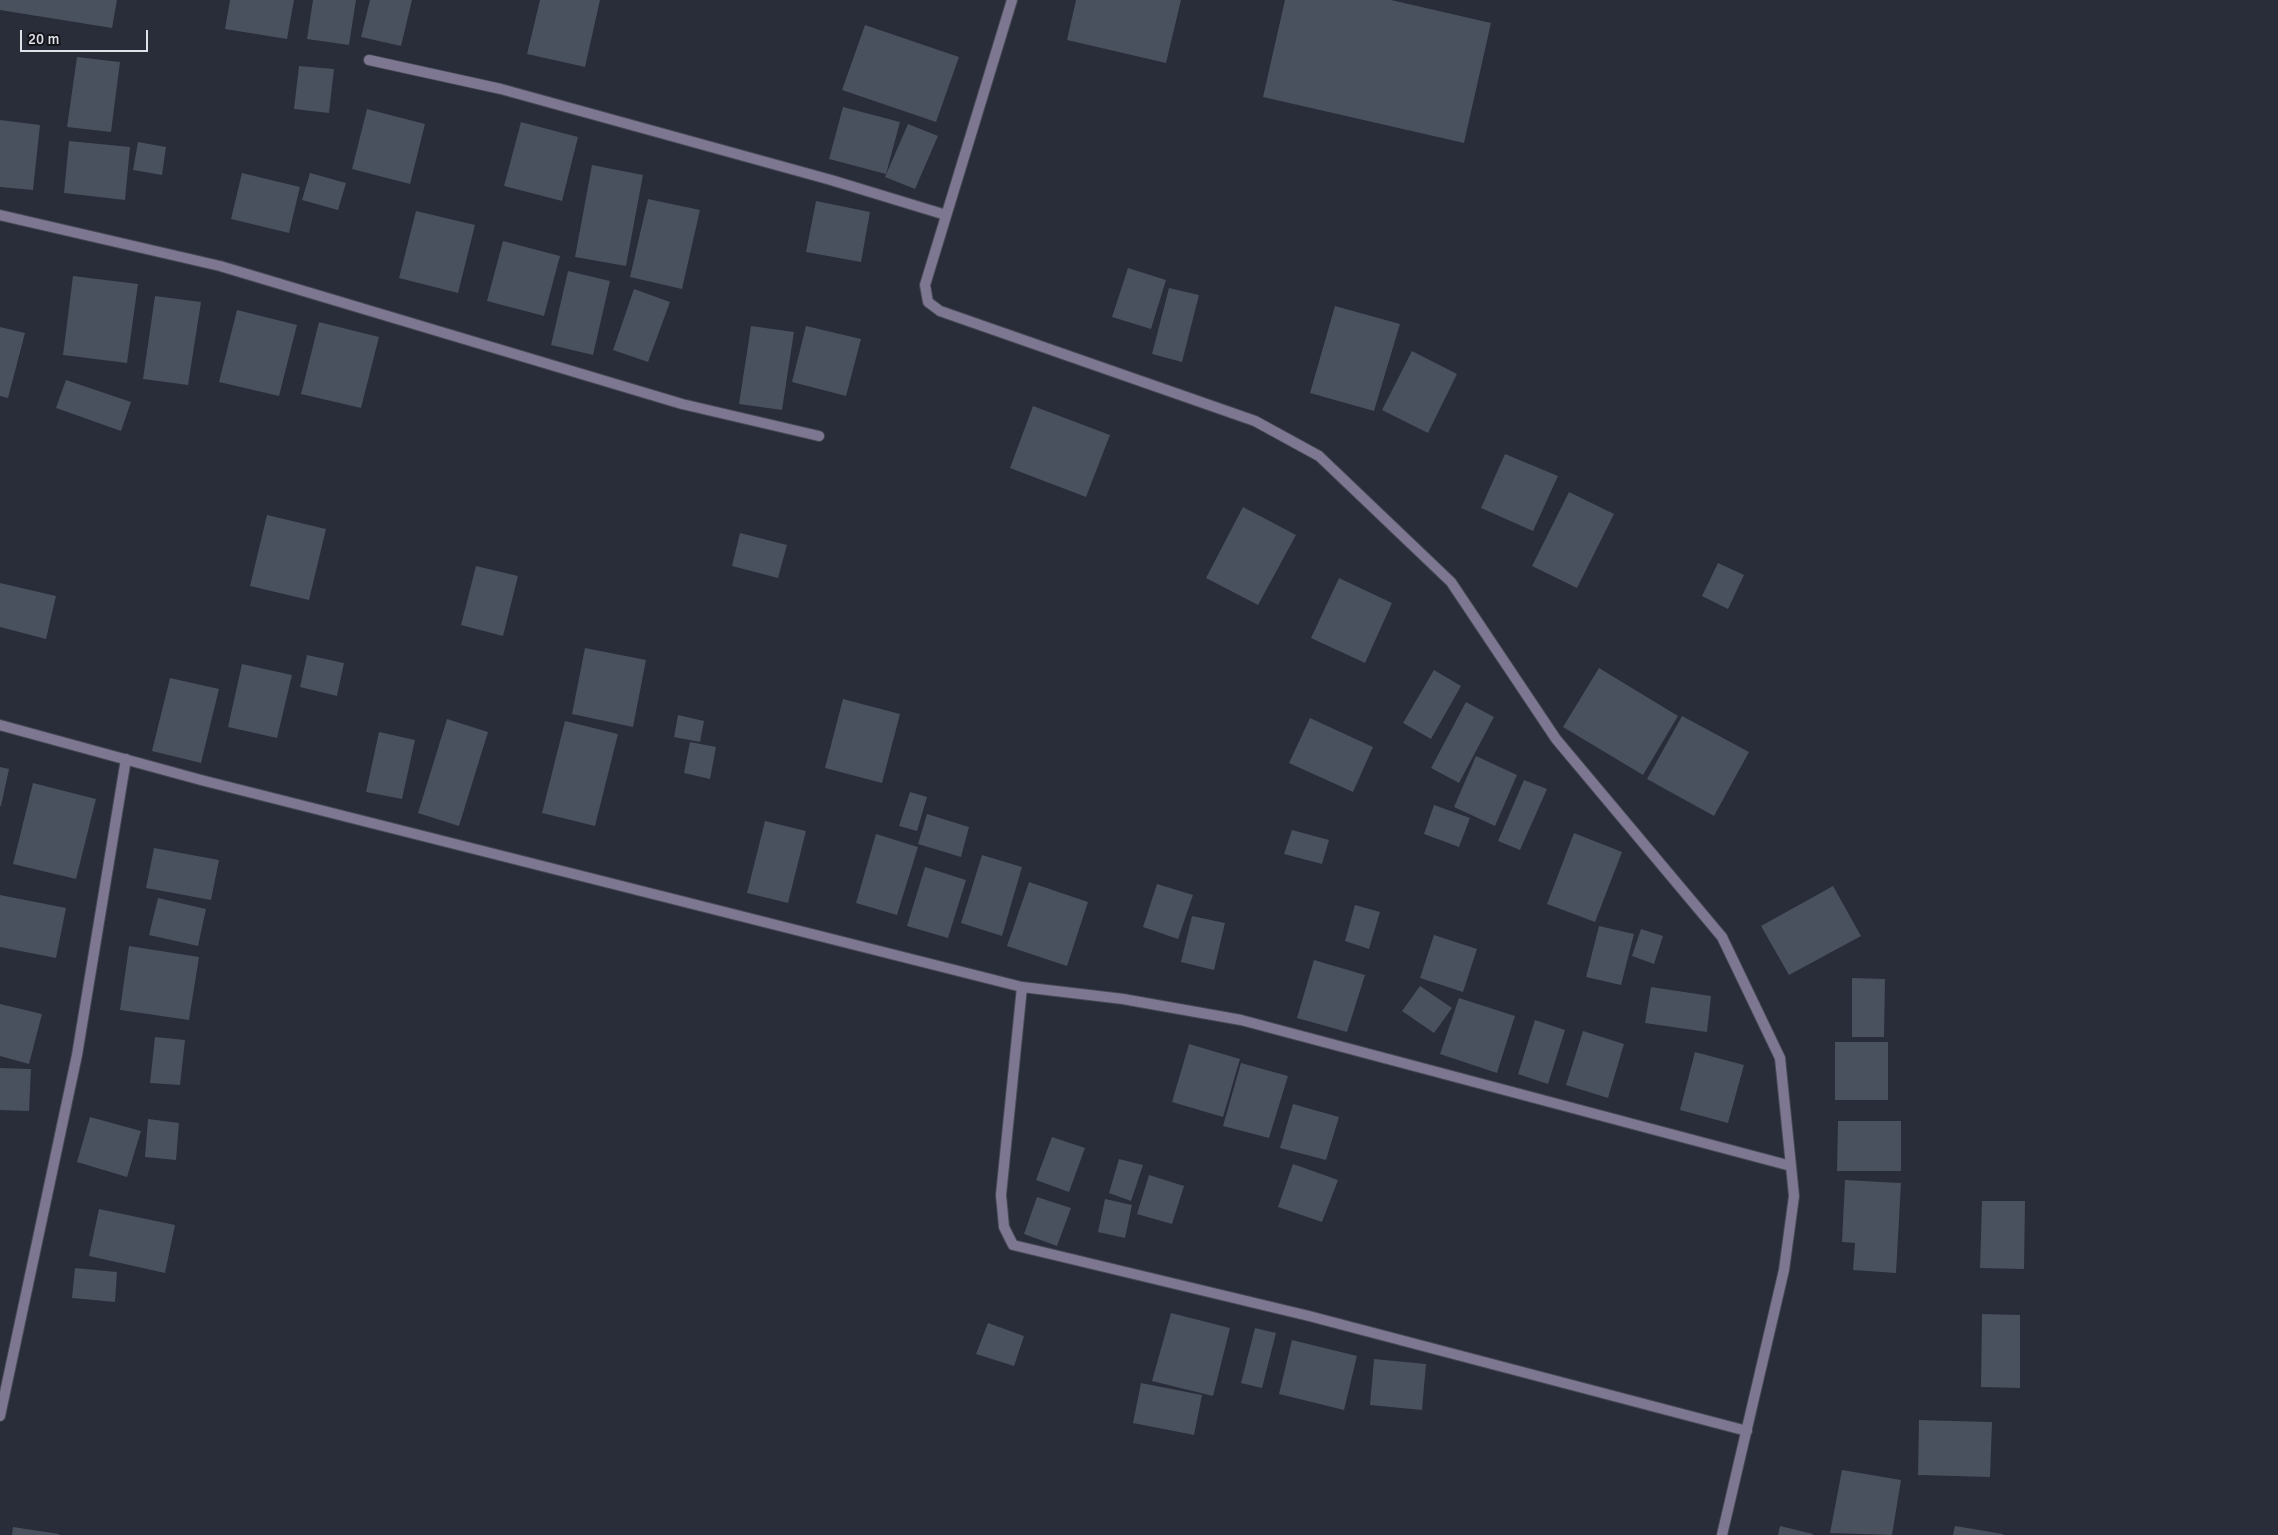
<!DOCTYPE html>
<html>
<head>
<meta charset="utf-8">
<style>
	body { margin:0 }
	#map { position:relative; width:2278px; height:1535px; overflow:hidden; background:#292c39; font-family:Signika,sans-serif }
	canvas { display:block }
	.scale { position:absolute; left:20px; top:30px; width:128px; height:22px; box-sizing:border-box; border:2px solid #e0e2ea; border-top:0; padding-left:6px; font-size:15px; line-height:18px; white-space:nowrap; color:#e0e2ea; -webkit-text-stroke:4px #14151b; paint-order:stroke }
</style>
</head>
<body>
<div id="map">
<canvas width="2278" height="1535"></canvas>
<div class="scale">20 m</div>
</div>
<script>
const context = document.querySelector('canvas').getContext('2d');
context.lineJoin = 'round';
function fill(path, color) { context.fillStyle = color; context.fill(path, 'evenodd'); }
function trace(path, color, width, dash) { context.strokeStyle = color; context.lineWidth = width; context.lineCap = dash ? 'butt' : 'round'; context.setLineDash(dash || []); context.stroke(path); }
fill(new Path2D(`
	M0 0H117L112 28 0 10Z
	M230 0H294L287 39 225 29Z
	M313 0H356L349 45 307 39Z
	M370 0H412L401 46 361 37Z
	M540 0H600L585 67 527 54Z
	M1076 0H1181L1166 63 1067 40Z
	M1285 0H1391L1491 23 1464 143 1263 97Z
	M865 25 959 57 936 122 842 90Z
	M77 57 120 62 111 132 67 127Z
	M299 66 334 69 329 113 294 109Z
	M843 107 900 122 886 174 829 159Z
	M367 109 425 124 410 184 352 169Z
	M0 120 40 125 33 190 0 187Z
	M521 122 578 137 562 201 504 186Z
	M908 124 938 136 915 189 885 177Z
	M69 141 130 147 125 200 64 193Z
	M138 142 166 147 162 175 133 170Z
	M592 165 643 175 626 266 575 257Z
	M242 173 300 187 289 233 231 219Z
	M310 173 346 183 338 210 302 200Z
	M648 199 700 210 682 289 630 277Z
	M816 201 870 212 861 262 806 252Z
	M416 211 475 225 458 293 399 278Z
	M503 241 560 256 544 316 487 301Z
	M1128 268 1166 280 1151 329 1112 317Z
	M568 271 610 281 593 355 551 345Z
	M73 276 138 284 127 363 63 355Z
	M1169 288 1199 295 1182 362 1152 354Z
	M634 289 670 302 648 362 613 350Z
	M155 296 201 302 188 385 143 379Z
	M1335 306 1400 324 1374 411 1310 393Z
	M237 310 297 325 279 396 219 382Z
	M319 322 379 337 361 408 301 394Z
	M751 326 794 332 782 410 739 404Z
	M806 326 861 339 846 396 792 382Z
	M0 327 25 333 8 398 0 396Z
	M1412 351 1457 374 1428 433 1382 410Z
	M66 380 131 402 121 431 56 408Z
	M1033 406 1110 435 1086 497 1010 468Z
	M1505 454 1558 476 1533 531 1481 508Z
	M1569 492 1614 514 1577 588 1532 566Z
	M1243 507 1296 535 1258 605 1206 578Z
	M267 515 326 529 309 600 250 586Z
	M740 533 787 545 778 578 732 566Z
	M1718 563 1744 575 1728 609 1702 596Z
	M476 566 518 576 503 636 461 625Z
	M1339 578 1392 603 1365 663 1311 638Z
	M0 583 56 596 46 639 0 627Z
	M585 648 646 660 633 727 572 714Z
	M307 655 344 663 337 696 300 687Z
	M242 664 292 675 277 738 228 727Z
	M1599 668 1678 716 1643 775 1563 727Z
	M1434 670 1461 686 1431 739 1403 723Z
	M170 678 219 689 201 763 152 751Z
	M843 699 900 714 882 783 825 768Z
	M1466 702 1494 717 1459 783 1431 768Z
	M678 715 704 721 700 742 674 737Z
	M1682 716 1749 752 1714 816 1647 779Z
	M1310 718 1373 747 1353 792 1289 763Z
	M447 719 488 732 459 826 418 813Z
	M565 721 618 734 595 826 542 813Z
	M379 732 415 740 402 799 366 792Z
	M690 742 716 747 710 779 684 773Z
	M1476 756 1517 775 1495 826 1454 807Z
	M0 767 9 769 1 806H0Z
	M1524 780 1547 789 1520 850 1498 841Z
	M33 783 96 799 76 879 13 864Z
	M910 792 927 797 917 831 899 826Z
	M1434 805 1470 818 1459 847 1424 834Z
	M927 814 969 827 961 857 918 844Z
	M765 821 806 831 788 903 747 893Z
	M1292 830 1329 840 1322 864 1284 854Z
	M1574 833 1622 852 1595 922 1547 904Z
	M876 834 918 847 897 915 856 903Z
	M154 848 219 860 211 900 146 888Z
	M982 855 1022 867 1002 936 961 923Z
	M925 867 966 880 948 938 907 926Z
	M1029 882 1088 902 1067 966 1007 946Z
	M1157 884 1193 895 1178 939 1143 927Z
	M1833 886 1861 936 1789 975 1761 926Z
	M0 895 66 908 56 958 0 947Z
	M158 898 206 909 198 946 149 935Z
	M1355 905 1380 912 1369 949 1345 941Z
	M1192 916 1225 923 1214 970 1181 962Z
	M1599 926 1634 934 1621 985 1586 977Z
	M1641 929 1663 936 1654 964 1632 956Z
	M1434 935 1477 949 1463 992 1420 978Z
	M129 946 199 957 189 1020 120 1010Z
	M1314 960 1365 975 1347 1032 1297 1018Z
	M1852 978 1885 979 1884 1037H1852Z
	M1420 986 1452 1008 1434 1033 1402 1011Z
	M1651 987 1711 996 1707 1032 1645 1023Z
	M1459 998 1515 1016 1497 1073 1440 1054Z
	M0 1004 42 1014 29 1064 0 1056Z
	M1535 1020 1565 1030 1548 1084 1518 1074Z
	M1583 1031 1624 1044 1608 1098 1566 1085Z
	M155 1037 185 1040 180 1085 150 1083Z
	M1835 1042H1888V1100H1835Z
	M1189 1044 1240 1059 1223 1117 1172 1102Z
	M1695 1052 1744 1065 1728 1123 1680 1110Z
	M1241 1063 1288 1076 1269 1138 1223 1126Z
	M0 1068 31 1069 29 1111 0 1110Z
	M1293 1104 1339 1117 1326 1160 1280 1148Z
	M90 1117 141 1131 127 1177 77 1162Z
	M148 1119 179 1123 176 1160 145 1157Z
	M1838 1121H1901V1171H1837Z
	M1052 1137 1085 1148 1069 1192 1036 1180Z
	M1119 1159 1143 1165 1131 1201 1109 1193Z
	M1293 1164 1338 1180 1322 1222 1278 1207Z
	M1149 1175 1184 1186 1172 1224 1137 1214Z
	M1845 1180 1901 1183 1896 1273 1853 1270 1855 1243 1842 1242Z
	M1037 1197 1071 1208 1057 1246 1024 1234Z
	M1105 1199 1132 1205 1125 1238 1098 1232Z
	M1982 1201H2025L2024 1269 1980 1268Z
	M99 1209 175 1225 165 1273 89 1256Z
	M75 1268 117 1272 115 1302 72 1298Z
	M1171 1313 1230 1328 1213 1396 1152 1381Z
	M1982 1314 2020 1315V1388L1981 1387Z
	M988 1323 1024 1336 1014 1366 976 1354Z
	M1255 1328 1276 1333 1262 1388 1241 1383Z
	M1292 1340 1357 1356 1344 1410 1279 1394Z
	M1374 1359 1426 1364 1422 1410 1370 1405Z
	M1141 1383 1202 1395 1194 1435 1133 1423Z
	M1919 1420 1992 1422 1990 1477 1918 1475Z
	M1842 1470 1901 1480 1892 1535 1830 1533Z
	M1780 1526 1813 1534V1535H1778Z
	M1955 1526 2003 1534V1535H1953Z
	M13 1527 59 1534V1535H12Z`), '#48515d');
const street = new Path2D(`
	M1012 0 925 285 928 302 940 311 1255 421 1319 456 1451 582 1556 739 1722 937 1780 1058 1791 1166
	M369 60 501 89 831 180 946 215
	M0 215 220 266 682 404 819 436
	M0 725 201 780 1022 987 1123 999 1241 1020 1791 1166 1794 1196 1784 1270 1722 1535
	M1022 987 1001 1195 1004 1227 1013 1245 1309 1316 1747 1431
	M0 1416 77 1055 126 759`);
trace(street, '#464955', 12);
trace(street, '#7d7792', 10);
</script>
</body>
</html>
